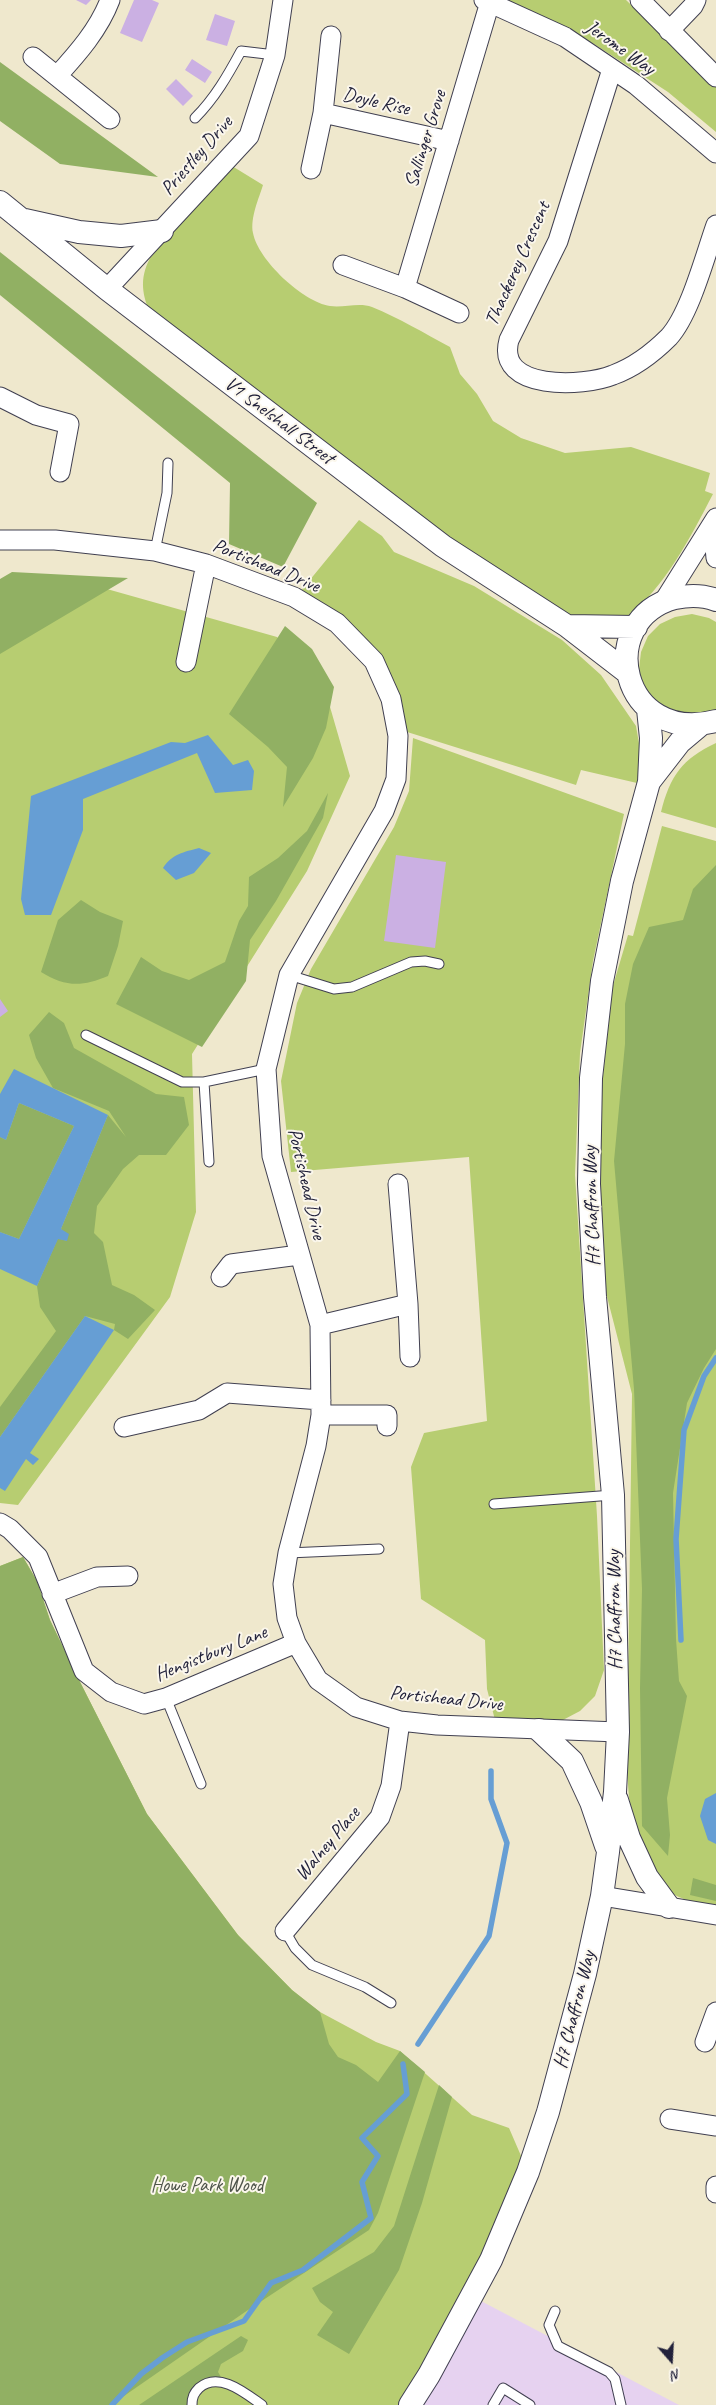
<!DOCTYPE html>
<html>
<head>
<meta charset="utf-8">
<style>
	body { margin:0 }
	#map { position:relative; width:716px; height:2405px; overflow:hidden; background:#efe8cd; font-family:Caveat,sans-serif }
	canvas { display:block }
	.north { position:absolute; left:646px; top:2335px; width:50px; height:50px; -webkit-text-stroke:4px #fbf7ec; paint-order:stroke; rotate:161deg; font-size:14px; font-weight:700; line-height:20px; text-align:center; color:#22223b }
	.north::after { content:''; display:block; margin:auto; width:18px; height:22px; background:#22223b; clip-path:polygon(50% 0,100% 100%,50% 72%,0 100%) }
</style>
</head>
<body>
<div id="map">
<canvas width="716" height="2405"></canvas>
<div class="north">N</div>
</div>
<script>
const context = document.querySelector('canvas').getContext('2d');
context.lineJoin = 'round';
function fill(path, color) { context.fillStyle = color; context.fill(path, 'evenodd'); }
function trace(path, color, width, dash) { context.strokeStyle = color; context.lineWidth = width; context.lineCap = dash ? 'butt' : 'round'; context.setLineDash(dash || []); context.stroke(path); }
function label(font, color, halo, rows, align = 'center') {
  context.font = font + ' Caveat,sans-serif'; context.lineWidth = 4; context.setLineDash([]); context.textBaseline = 'middle'; context.strokeStyle = halo; context.fillStyle = color; for (const [text, x, y, turn = 0] of rows) {
    context.save(); context.translate(x, y); context.rotate((+turn || 0) * Math.PI / 180); context.textAlign = isNaN(turn) ? turn : align; if (halo) context.strokeText(text, 0, 0); context.fillText(text, 0, 0); context.restore();
  }
}
fill(new Path2D(`
	M481 2301 679 2405H418Z`), '#e6d2f0');
fill(new Path2D(`
	M502 0H626L706 77 716 83V132L668 92 594 44Z
	M232 166 263 185C259 198 250 218 253 233 258 260 303 302 330 306 344 308 359 302 372 307 399 318 424 333 450 347L460 374 477 394 493 421 521 438 565 453 631 447 710 473 705 491 713 494C689 540 666 585 626 619L570 616 506 580 152 317C142 296 139 279 150 258Z
	M359 520 382 536 394 552 474 586 562 640 601 675 636 726 641 755 637 783 581 770 576 785 404 731 389 684 300 592Z
	M75 580 277 637 328 700 350 776 307 871 192 1054 196 1212 170 1297 18 1505 0 1503V614Z
	M692 614 709 618 716 622V712L697 718 664 711 642 686 639 669 641 652 648 636 660 624 675 617Z
	M413 738 624 814 593 961 580 1053 575 1175 597 1516 604 1670 595 1696 580 1711 561 1721 495 1720 487 1689 485 1640 421 1599 411 1467 424 1433 487 1421 469 1157 291 1172 281 1081 297 1003 311 969 394 827 409 791Z
	M716 743V828L661 812C670 776 682 759 716 743Z
	M662 826 716 841V1908C699 1905 672 1897 660 1885 632 1859 629 1803 627 1768L632 1394 603 1281 596 1144 612 989 628 935 633 936Z
	M23 1557 37 1581 50 1620 77 1676 147 1814 238 1935 292 1990 320 2012 376 2042 400 2051 472 2115 509 2128 528 2172 410 2405H0V1566Z`), '#b7cd71');
fill(new Path2D(`
	M0 62 158 177 60 164 0 121Z
	M0 252 317 503 283 567 229 544 230 483 0 295Z
	M12 572 128 578 0 654V579Z
	M285 626 312 649 334 687 326 728 313 758 283 807 287 767 268 747 229 714Z
	M328 793 323 818 276 901 250 940 246 981 202 1047 116 1004 141 957 162 971 189 980 225 962 239 921 248 906 249 877 278 858 307 831Z
	M716 865V1349L704 1368 687 1403 673 1493 676 1639 679 1681 687 1696 667 1798 670 1835 668 1856 642 1826 640 1688 642 1589 634 1389 614 1161 625 1044V1004L633 964 649 927 683 920 693 889Z
	M81 900 100 912 123 921 118 946 108 976C82 987 65 987 41 972L58 920Z
	M49 1012 64 1023 74 1048 156 1094 184 1097 189 1125 166 1155H139L123 1169 97 1206 94 1233 103 1242 112 1285 134 1295 155 1310 128 1339 114 1330 115 1324 85 1316 0 1437V1407L56 1331 40 1307 37 1286 58 1238 67 1241 61 1229 108 1115 126 1137 109 1111 53 1088 36 1058 29 1035Z
	M19 1103 74 1126 19 1239 0 1232V1137L6 1140Z
	M23 1557 37 1581 50 1620 77 1676 147 1814 238 1935 292 1990 320 2012 329 2044 338 2057 356 2065 378 2082 400 2051 425 2072 378 2213 369 2230 245 2312 111 2405H0V1566Z
	M693 1878 716 1885V1901L690 1895Z
	M439 2085 452 2097 422 2203 399 2270 349 2354 317 2335 333 2312 320 2302 312 2288 374 2252 394 2226Z
	M241 2336 248 2340 243 2351 221 2364 218 2372 224 2382 204 2384 192 2405H139Z`), '#91b063');
fill(new Path2D(`
	M208 735 233 765 248 760 254 771 252 790 215 793 197 753 83 799V830L51 915H25L21 899 31 796 171 742 185 743Z
	M199 848 211 853 194 873 176 880 163 868C172 854 184 852 199 848Z
	M14 1069 108 1115 61 1229 69 1234 67 1241 58 1239 37 1286 0 1269V1232L19 1239 74 1126 19 1103 6 1140 0 1137V1094Z
	M85 1316 114 1330 30 1453 39 1459 33 1465 26 1459 5 1491 0 1488V1437Z
	M716 1793V1844L708 1840 700 1816 705 1799Z`), '#669ed4');
trace(new Path2D(`
	M681 1640 676 1539 684 1430 704 1376 716 1358
	M418 2044 489 1936 507 1843 491 1799V1771
	M112 2405 141 2374 162 2358 187 2342 244 2321 271 2283 303 2270 371 2218 362 2182 378 2156 362 2138 407 2094 403 2064`), '#669ed4', 5.5);
fill(new Path2D(`
	M76 0H91L86 5Z
	M134 0H152L159 3 142 42 120 33Z
	M215 14 235 21 227 46 206 40Z
	M192 59 212 72 205 83 185 70Z
	M176 79 193 96 183 106 166 89Z
	M396 855 446 862 435 948 384 941Z
	M0 999 8 1011 0 1017Z`), '#cbb0e3');
const service = new Path2D(`
	M195 118C215 98 228 75 241 51L275 55
	M155 551 167 493 168 463
	M289 975 334 989 352 987 411 962 425 961 439 964
	M86 1035 182 1082H204L266 1069
	M204 1082 209 1162
	M494 1504 613 1495
	M288 1553 379 1549
	M166 1698 201 1784
	M285 1931 295 1948 312 1965 365 1987 391 2003
	M555 2311 549 2325 558 2346 609 2372 615 2379 621 2405
	M192 2405C192 2397 194 2393 199 2388 219 2371 245 2393 262 2405
	M493 2405 503 2388 530 2405`);
const minor = new Path2D(`
	M484 0 565 37 636 85 716 153
	M640 0 716 77
	M669 31 693 6 696 0
	M33 57 110 119
	M612 69 558 241 509 340C495 391 584 387 613 375 635 367 652 354 669 337 690 314 705 256 716 225
	M57 76C78 53 99 29 110 0
	M323 113 331 36
	M311 169 323 113 449 141
	M343 265 405 288 490 2
	M405 288 459 313
	M107 289 249 136 275 55 283 0
	M0 397 36 415 69 424 60 472
	M713 525 716 558
	M0 540H55L155 551 206 564 294 597 337 623 374 661 391 699 398 736 396 779 384 811 289 975 266 1069 272 1156 320 1325 321 1415 316 1446 288 1553 283 1584 287 1618 296 1643 318 1680 356 1707 400 1721 437 1725 618 1732
	M664 601 716 518
	M186 662 206 564
	M221 1277 231 1264 299 1255
	M408 1304 410 1357
	M320 1325 408 1304 398 1184
	M321 1415H387V1426
	M124 1427 199 1410 227 1393 321 1400
	M0 1523 10 1529 38 1557 84 1671 111 1692 144 1704 166 1698 296 1643
	M52 1594 97 1577 128 1576
	M602 1896 716 1915
	M285 1931 380 1817 391 1786 400 1721
	M705 2042 716 2012
	M670 2119 716 2126
	M716 2186V2193`);
const tertiary = new Path2D(`
	M0 202 107 289 443 546 567 626 628 673
	M25 220 79 232 121 236 162 231
	M716 600C703 595 689 595 675 598 593 620 621 746 716 721
	M567 626 636 627
	M649 782 680 742 699 726
	M539 1730 572 1761 591 1802 606 1846
	M617 1800 629 1838 647 1877 669 1907
	M410 2405 429 2375 491 2260 528 2172 548 2112 585 1974 602 1896 608 1852 615 1792 618 1732 613 1495 595 1297 589 1184 591 1078 602 981 622 881 649 782 651 738 648 709`);
trace(service, '#414051', 11);
trace(minor, '#414051', 21);
trace(tertiary, '#414051', 24);
trace(service, '#fff', 9);
trace(minor, '#fff', 19);
trace(tertiary, '#fff', 22);
label('20px', '#22223b', '#fbf7ec', [
	["Jerome Way",620,48,35],
	["Doyle Rise",376,102,13],
	["Sallinger Grove",426,139,-73],
	["Priestley Drive",197,156,-49],
	["Thackerey Crescent",518,264,-66],
	["V1 Snelshall Street",279,421,37],
	["Portishead Drive",266,566,22],
	["Portishead Drive",306,1184,77],
	["H7 Chaffron Way",592,1206,-92],
	["H7 Chaffron Way",615,1610,-91],
	["Hengistbury Lane",211,1654,-22],
	["Portishead Drive",446,1699,6],
	["Walney Place",328,1844,-50],
	["H7 Chaffron Way",575,2010,-76]
]);
label('20px', '#4f554b', '#fbf7ec', [
	["Howe Park Wood",207,2186]
]);
</script>
</body>
</html>
